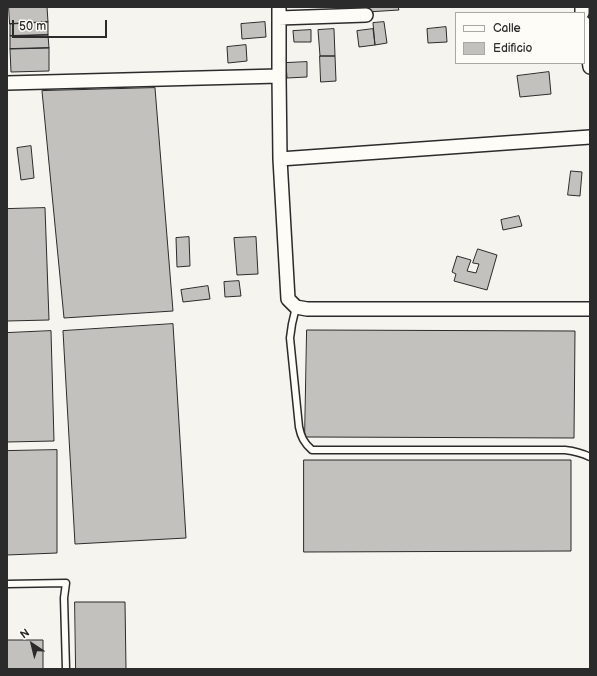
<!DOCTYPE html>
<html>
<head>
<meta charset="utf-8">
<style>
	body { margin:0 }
	#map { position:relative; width:597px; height:676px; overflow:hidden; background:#f5f4ef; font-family:"Balsamiq Sans",sans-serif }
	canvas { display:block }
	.frame { position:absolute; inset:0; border:8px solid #2b2b2b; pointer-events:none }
	.legend { position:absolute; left:455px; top:12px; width:130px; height:52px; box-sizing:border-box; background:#fdfcf7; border:1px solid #a9a8a5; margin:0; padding:5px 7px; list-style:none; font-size:12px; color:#2b2b2b }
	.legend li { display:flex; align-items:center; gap:8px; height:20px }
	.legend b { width:20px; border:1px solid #a9a8a5 }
	.north { position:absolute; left:12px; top:624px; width:40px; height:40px; -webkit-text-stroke:3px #fdfcf7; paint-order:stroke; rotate:325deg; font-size:11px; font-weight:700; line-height:16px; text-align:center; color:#2b2b2b }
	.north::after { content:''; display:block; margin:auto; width:14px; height:18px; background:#2b2b2b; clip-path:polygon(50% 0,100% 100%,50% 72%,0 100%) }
	.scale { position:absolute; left:12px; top:20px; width:95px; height:18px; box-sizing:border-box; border:2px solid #2b2b2b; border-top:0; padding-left:5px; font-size:12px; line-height:14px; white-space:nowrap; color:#2b2b2b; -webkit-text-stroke:3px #fdfcf7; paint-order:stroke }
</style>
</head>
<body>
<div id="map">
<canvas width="597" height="676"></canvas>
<div class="frame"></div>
<ul class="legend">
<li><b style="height:5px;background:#fdfcf7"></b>Calle</li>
<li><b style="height:11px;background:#c2c1be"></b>Edificio</li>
</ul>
<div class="north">N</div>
<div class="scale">50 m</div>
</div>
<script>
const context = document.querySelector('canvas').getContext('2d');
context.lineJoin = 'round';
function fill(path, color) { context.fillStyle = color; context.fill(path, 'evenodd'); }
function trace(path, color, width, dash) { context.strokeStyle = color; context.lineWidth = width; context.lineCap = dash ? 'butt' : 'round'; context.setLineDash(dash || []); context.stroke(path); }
const building = new Path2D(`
	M9 7H47L48 22 10 24Z
	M367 7H398L399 10 367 12Z
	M48 22V35L10 36V24Z
	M265 22 266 37 242 39 241 24Z
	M384 22 387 43 375 45 373 23Z
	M446 27 447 42 428 43 427 29Z
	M334 29 335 56H320L318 30Z
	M373 29 375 45 359 47 357 31Z
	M311 30V42H294L293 31Z
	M48 35 49 48 10 49V36Z
	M246 45 247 61 228 63 227 47Z
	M49 48V71L11 72 10 49Z
	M320 56H335L336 81 321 82Z
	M307 62V77L287 78 286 63Z
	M549 72 551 94 520 97 517 76Z
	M155 88 173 311 64 318 42 91Z
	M31 146 34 178 21 180 17 148Z
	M571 171 582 172 580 196 568 195Z
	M45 208 49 320 7 321V209Z
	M519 216 522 226 503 230 501 220Z
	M189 237 190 266 177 267 176 238Z
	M256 237 258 274 237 275 234 238Z
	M478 249 497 255 487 290 454 281 456 274 452 272 457 256 471 260 467 271 476 273 479 264 473 263Z
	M239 281 241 296 225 297 224 282Z
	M208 286 210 299 183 302 181 290Z
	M173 324 186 538 75 544 63 331Z
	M307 330 575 331 574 438 305 437Z
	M51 331 54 441 7 442V333Z
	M57 450V553L7 555V451Z
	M304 460H571V551L304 552Z
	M75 602H125L126 669H76Z
	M7 640H43V669H8Z`);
fill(building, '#c2c1be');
trace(building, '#2b2b2b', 1);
const lane = new Path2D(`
	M296 307 292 324 290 338 299 427C301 437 304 443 312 450H565C574 451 582 453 590 457
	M7 584 66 583 64 598 66 669`);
const street = new Path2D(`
	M279 7V76
	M582 7V13
	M279 18 366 15
	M584 23 590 67
	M7 83 279 76 280 159 288 299 296 307 307 309H590
	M280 159 590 137`);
trace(lane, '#2b2b2b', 9);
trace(street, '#2b2b2b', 16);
trace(lane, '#fdfcf7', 6);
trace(street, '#fdfcf7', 13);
</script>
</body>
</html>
